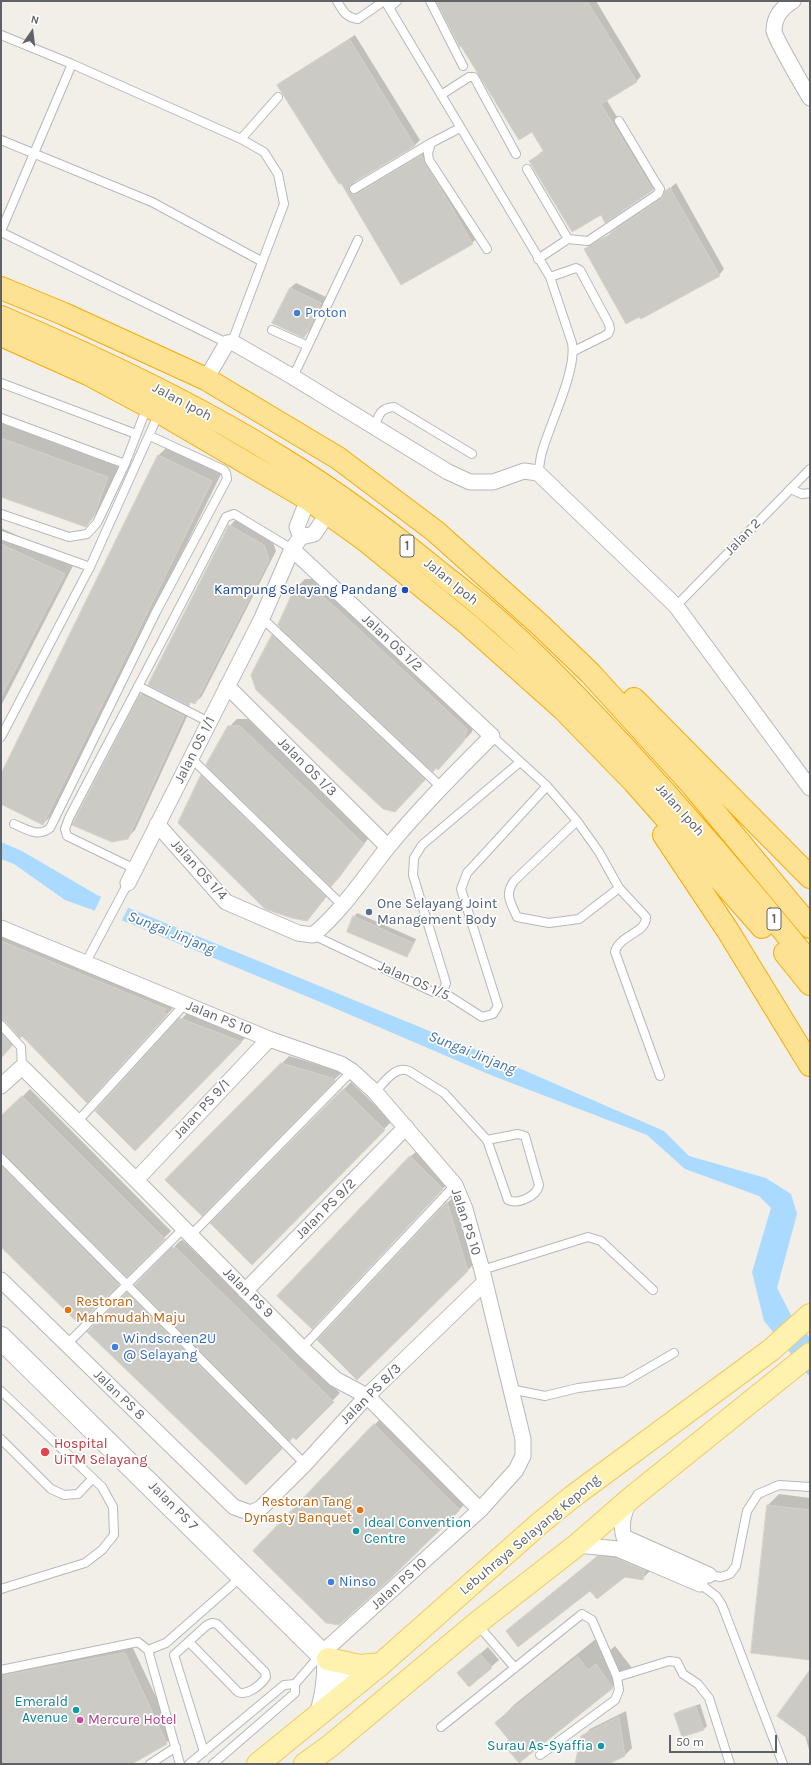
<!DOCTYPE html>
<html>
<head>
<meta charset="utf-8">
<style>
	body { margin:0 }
	#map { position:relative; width:811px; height:1765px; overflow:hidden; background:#f1efe8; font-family:Karla,sans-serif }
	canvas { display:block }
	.frame { position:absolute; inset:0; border:2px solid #5f6368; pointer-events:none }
	.north { position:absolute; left:12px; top:12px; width:40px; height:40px; -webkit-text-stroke:3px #fff; paint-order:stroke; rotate:14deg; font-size:11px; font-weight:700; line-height:16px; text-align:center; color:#5f6368 }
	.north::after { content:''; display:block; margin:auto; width:14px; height:18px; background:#5f6368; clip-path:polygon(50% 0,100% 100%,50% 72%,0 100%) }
	.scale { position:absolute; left:669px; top:1735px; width:108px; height:18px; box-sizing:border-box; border:2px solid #5f6368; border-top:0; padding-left:5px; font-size:12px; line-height:14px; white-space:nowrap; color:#5f6368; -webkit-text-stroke:3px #fff; paint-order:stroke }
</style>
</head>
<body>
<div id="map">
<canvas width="811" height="1765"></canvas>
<div class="frame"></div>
<div class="north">N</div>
<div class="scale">50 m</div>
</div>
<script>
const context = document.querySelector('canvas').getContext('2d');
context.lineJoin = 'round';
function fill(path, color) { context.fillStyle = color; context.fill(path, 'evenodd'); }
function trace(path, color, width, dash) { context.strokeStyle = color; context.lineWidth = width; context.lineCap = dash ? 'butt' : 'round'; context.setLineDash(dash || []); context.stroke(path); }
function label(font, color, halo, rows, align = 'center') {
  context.font = font + ' Karla,sans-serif'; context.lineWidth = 3.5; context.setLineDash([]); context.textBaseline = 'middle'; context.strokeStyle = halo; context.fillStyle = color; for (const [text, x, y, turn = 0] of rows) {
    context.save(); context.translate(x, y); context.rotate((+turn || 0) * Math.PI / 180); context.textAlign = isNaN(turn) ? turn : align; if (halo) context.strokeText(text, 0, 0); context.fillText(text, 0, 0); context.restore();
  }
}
fill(new Path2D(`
	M1 842 22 851 97 895 498 1059 664 1131 689 1156 766 1178 791 1194 797 1214 777 1288 791 1315 810 1338V1377L764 1321 752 1272 771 1208 759 1196 685 1169 647 1135 493 1076 325 1004 129 923 65 900 14 864 1 859Z`), '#aadaff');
fill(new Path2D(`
	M102 895 129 906 121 922 94 912Z`), '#f1efe8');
fill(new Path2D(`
	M437 1H596L641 76 636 82 606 99 658 184 653 190 605 222 601 214 530 161 544 150 532 131Z
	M355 35 420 140 415 145 354 181 355 187 360 189 363 188 427 151 478 237 472 243 401 284 341 182 278 85 284 80Z
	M676 183 724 269 719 275 586 250 591 244 612 233 617 227 664 196 666 192Z
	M296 283 326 297 309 331 304 337 273 323 290 288Z
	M1 423 119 466 105 504 85 526 1 496Z
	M170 444 223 470 54 813 43 824 1 803V776L159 455Z
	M237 518 271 537 276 551 202 696 195 703 191 702 189 704 230 526Z
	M1 528 75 562 1 706Z
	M305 579H320L474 722 472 732 445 761 436 767 403 803 252 675 273 636 281 627 297 587Z
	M149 687 191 708 135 830 127 838 141 695Z
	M237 719H248L370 836 339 878 330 887 333 889 307 920 202 776 210 767 229 727Z
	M357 913 416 939 410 952 406 956 354 917Z
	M1 932 172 1002 169 1006 173 1008 93 1095 2 1017 3 1022 18 1039 1 1057Z
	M188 1012 249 1034 135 1150 96 1112Z
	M289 1056 339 1071 341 1073 202 1214 167 1180Z
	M351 1082 392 1121 252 1264 211 1223Z
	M30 1089 171 1231 79 1323 1 1246V1118Z
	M418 1150 450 1181 320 1320 410 1157Z
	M455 1195 475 1263 357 1378 319 1340Z
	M183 1240 340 1393 296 1438 293 1436 246 1484 89 1332 180 1241Z
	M382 1417 467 1502 389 1579 254 1551Z
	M779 1494 810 1498V1659L768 1505Z
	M606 1549 652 1563 650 1571 642 1579 625 1576 590 1590 507 1631Z
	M597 1638 608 1652 615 1646 632 1668 612 1687 505 1744 509 1739 496 1723 515 1704Z
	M132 1646 174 1735 166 1743 130 1764H1V1670Z
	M488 1647 499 1660 469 1686 458 1673Z
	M810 1679V1753L805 1735Z
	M700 1704 707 1726 704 1729 675 1714 679 1711Z
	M626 1711 632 1748 625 1755 606 1764H578L582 1737 590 1729Z`), '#0003');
const building = new Path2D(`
	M436 1H587L637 82 601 104 653 190 605 223 601 215 572 232 529 161 544 152 532 132 519 140 461 46 460 47Z
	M350 40 415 146 351 184 349 189 350 192 354 194H357L421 155 473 244 401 285 341 183 339 184 277 85Z
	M670 188 720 276 641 319 639 317 626 324 584 249 611 234 610 233 661 199 665 191Z
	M290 288 321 303 304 338 272 323Z
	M1 438 108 477 94 516 86 527 1 497Z
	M158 455 212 481 43 825 1 804V774Z
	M229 525 264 545 269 560 195 704 190 702 189 706 148 685Z
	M1 544 65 574 1 697Z
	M296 586H312L467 729 464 741 438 770 436 768 433 772 278 625Z
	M272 635 425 780 395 812 383 809 256 690 251 675Z
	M140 694 184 716 128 839 112 842 72 825Z
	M228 726H240L364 844 331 887 206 765Z
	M201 775 326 897 307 921 292 918 265 909 178 823Z
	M353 916 413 943 407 957 347 932Z
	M1 941 166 1009 163 1013 168 1014 87 1103 22 1036 20 1038 5 1021 1 1020Z
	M179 1018 242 1042 135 1151 95 1111Z
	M1 1033 12 1046 1 1058Z
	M281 1063 332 1078 335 1081 202 1216 165 1180Z
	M343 1089 385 1130 252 1265 210 1223Z
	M22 1096 165 1239 127 1277 5 1154 1 1153V1116Z
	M410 1156 443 1189 312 1329 277 1296Z
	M1 1166 119 1285 79 1324 1 1247Z
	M447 1202 468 1271 357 1380 317 1340Z
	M172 1247 173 1248 175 1247 334 1402 296 1440 293 1437 290 1441 135 1285Z
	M127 1292 282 1449 246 1485 87 1332Z
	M374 1424 460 1510 390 1579 339 1625 326 1623 253 1551Z
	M767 1505 810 1510V1660L751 1653Z
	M598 1556 618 1559 645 1570 643 1580 625 1577 597 1599 590 1591 518 1647 506 1631Z
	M125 1653 167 1744 132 1764H1V1676Z
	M480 1654 492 1668 469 1687 457 1673Z
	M578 1657 588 1670 596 1664 613 1688 519 1763 503 1744 509 1740 495 1723Z
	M810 1670V1740L777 1716Z
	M696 1707 704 1730 682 1737 674 1714Z
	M619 1717 625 1756 609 1764H575L581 1736Z`);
fill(building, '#cccac5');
trace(building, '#d6d1c6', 1);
const lane = new Path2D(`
	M337 1C343 11 346 18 358 19L384 1
	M385 1 550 277 572 343C577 370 551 421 543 449 540 457 540 465 538 473
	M430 1 463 66
	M389 8 397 1
	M1 35 72 64 241 139 264 152 278 174 284 204 232 342
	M441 95 469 77H474L516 154
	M460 128 431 143 428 153 429 160 487 249
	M241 139 278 97
	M1 140 152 202 261 261
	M527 169 568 239 538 259
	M354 189 431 143
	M1 231 72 64
	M1 232 227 343
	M568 239 588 241 658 194 660 189 656 183 619 121
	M550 277 576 268 580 270 609 324 610 329 608 334 574 351
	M272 330 308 346
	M293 377 358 240
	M1 383 136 434
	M1 418 125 464
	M374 427C379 415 380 408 394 407L472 454
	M790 489 802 494 810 493
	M1 514 69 537 87 534 97 523 125 464 147 407
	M1 535 90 567
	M676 606 810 469
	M262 618 441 787
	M138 686 209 722
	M492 736 547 786 577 821 599 852 619 888 646 917C647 933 619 935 615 952L660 1076
	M1 737 90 567 159 413
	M191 758 343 906
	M577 821 514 881C504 895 511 903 517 917L549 923 579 919 619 888
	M14 824C26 829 38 838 50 828L156 612 227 479 226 473 224 470 150 436
	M135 869 67 836 65 829 69 818C121 718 175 618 226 517L234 514 292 549
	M313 935 433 992H443L482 1017 493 1014 498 1006 461 889 467 873 547 786
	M86 962 128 883
	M443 992 446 983 413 875 414 858 422 845 520 762
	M1 1025 21 1047 22 1067
	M375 1092C384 1083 395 1065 409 1071L444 1093 487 1140 508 1200C518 1205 537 1196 539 1185L525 1136 518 1134 487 1140
	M77 1122 185 1004
	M1 1158 305 1464
	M191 1235 352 1071
	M482 1270 588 1237 601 1241 653 1290
	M67 1344 183 1229
	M302 1348 455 1185
	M510 1389 545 1396 578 1388 624 1382 674 1353
	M1 1391 102 1487 113 1507 114 1535 102 1550 85 1563 1 1589
	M1 1439 51 1489 64 1495 78 1494 92 1479
	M709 1575 721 1577 730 1574 736 1566 747 1511 758 1494 779 1485 810 1487
	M700 1584 716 1596 722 1605 783 1764
	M477 1624 515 1668
	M189 1642 238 1692C247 1696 261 1685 266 1677L265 1672 217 1624 212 1623 207 1625 174 1655 204 1752
	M148 1650 166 1643 241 1577
	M1 1670 138 1642 148 1650 180 1764
	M441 1727 582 1614 592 1620 617 1677 669 1661 677 1662 683 1674 698 1684 709 1698 730 1764
	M540 1755 615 1700 619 1690 617 1677
	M150 1764 176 1747
	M189 1764 284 1685 295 1684 321 1654
	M213 1764 295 1693V1684`);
const street = new Path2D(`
	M793 1C781 8 774 17 774 31 775 38 804 88 810 98
	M206 379 227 343 232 342 293 377 448 472 470 482H493L524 471 538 473 676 606 810 788
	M301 537 297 527 308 499
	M227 686 388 847
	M157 824 226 902 298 933 313 935C343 910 364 877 388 847 420 808 456 772 492 736L292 549
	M128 883 262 618 292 549 301 537 314 534 328 513
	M1 928 269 1039 341 1064 352 1071 375 1092 455 1185 465 1209 482 1270 523 1439V1456L516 1470 480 1510 322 1653
	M1 1086 22 1067 136 1180 302 1348 335 1379 367 1396 480 1510
	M136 1180 269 1039
	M1 1280 234 1507 251 1513 261 1508 305 1464 367 1396 484 1283
	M245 1291 406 1127
	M629 1501C624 1513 620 1524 624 1537L709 1575
	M577 1545 618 1549 700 1584`);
const secondary = new Path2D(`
	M1 1338 353 1685
	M322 1710C327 1692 329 1678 328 1659`);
const primary = new Path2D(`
	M328 1659 360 1666 381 1664
	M258 1764 381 1664 539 1524 572 1497 771 1350 810 1315
	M305 1764 330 1746 477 1623 577 1545 631 1498 810 1354`);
const highway = new Path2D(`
	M1 288 64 314 206 379 338 458 435 531 539 624 590 673 692 785 810 927
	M1 317C98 358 194 403 283 459 335 491 385 528 433 567 450 581 469 595 486 610 535 652 580 700 624 747 688 817 750 889 810 963
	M1 335 88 374 159 412 308 499 365 540 469 625 563 709 634 782 762 927
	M634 699 810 877
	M664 835 728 931 810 1065
	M785 953 810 984`);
trace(lane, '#b5b8bc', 10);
trace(street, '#b5b8bc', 17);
trace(secondary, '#b6babf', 24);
trace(primary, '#f2c960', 24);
trace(highway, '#f9ab00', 24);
trace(lane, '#fff', 8);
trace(street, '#fff', 15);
trace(secondary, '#fff', 22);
trace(primary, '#fff2af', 22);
trace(highway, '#fde293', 22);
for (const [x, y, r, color] of [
	[297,313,4,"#3f7fe0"],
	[405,590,4,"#1a4fb4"],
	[369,912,4,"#5c6f8a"],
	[68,1310,4,"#e8710a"],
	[115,1347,4,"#3f7fe0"],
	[45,1452,5,"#e0444e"],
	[360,1510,4,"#e8710a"],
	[356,1531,4,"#0f9aa8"],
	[331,1582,4,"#3f7fe0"],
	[76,1710,4,"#0f9aa8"],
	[80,1720,4,"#d1479c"],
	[601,1746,4,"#0f9aa8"]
]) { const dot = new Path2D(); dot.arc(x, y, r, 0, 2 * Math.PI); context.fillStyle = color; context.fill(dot); trace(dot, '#fff', 1.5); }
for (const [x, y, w] of [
	[407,546,14],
	[774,919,14]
]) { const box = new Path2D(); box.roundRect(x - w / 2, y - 11, w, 22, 3); context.fillStyle = '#fff'; context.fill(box); trace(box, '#5f6368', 1); }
label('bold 13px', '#5f6368', null, [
	["1",407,546],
	["1",774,919]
]);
label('14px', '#366cbe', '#fff', [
	["Proton",305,313],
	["Windscreen2U",123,1339],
	["@ Selayang",123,1355],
	["Ninso",339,1582]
], 'left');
label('14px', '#5f6368', '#fff', [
	["Jalan Ipoh",182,402,28],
	["Jalan 2",743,537,-46],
	["Jalan Ipoh",451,582,39],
	["Jalan OS 1/2",392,643,43],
	["Jalan OS 1/1",195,750,-63],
	["Jalan OS 1/3",307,767,45],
	["Jalan Ipoh",680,810,48],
	["Jalan OS 1/4",199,870,48],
	["Jalan OS 1/5",414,981,24],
	["Jalan PS 10",219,1018,22],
	["Jalan PS 9/1",202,1109,-47],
	["Jalan PS 9/2",326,1209,-45],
	["Jalan PS 10",466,1222,72],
	["Jalan PS 9",248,1293,45],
	["Jalan PS 8/3",371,1394,-45],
	["Jalan PS 8",119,1395,44],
	["Jalan PS 7",173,1506,45],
	["Lebuhraya Selayang Kepong",530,1535,-40],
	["Jalan PS 10",399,1584,-42]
]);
label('14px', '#164399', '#fff', [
	["Kampung Selayang Pandang",397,590]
], 'right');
label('14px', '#4e5e75', '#fff', [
	["One Selayang Joint",377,904],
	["Management Body",377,920]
], 'left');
label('14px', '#c56008', '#fff', [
	["Restoran",76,1302],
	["Mahmudah Maju",76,1318],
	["Restoran Tang",352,1502,"right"],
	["Dynasty Banquet",352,1518,"right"]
], 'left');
label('14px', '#be3a42', '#fff', [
	["Hospital",54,1444],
	["UiTM Selayang",54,1460]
], 'left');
label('14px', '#0d838f', '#fff', [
	["Ideal Convention",364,1523,"left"],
	["Centre",364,1539,"left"],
	["Emerald",68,1702],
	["Avenue",68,1718],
	["Surau As-Syaffia",593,1746]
], 'right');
label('14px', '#b23c85', '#fff', [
	["Mercure Hotel",88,1720]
], 'left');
label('italic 15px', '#4174aa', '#fff', [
	["Sungai Jinjang",171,933,22],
	["Sungai Jinjang",472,1053,22]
]);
</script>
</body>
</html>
